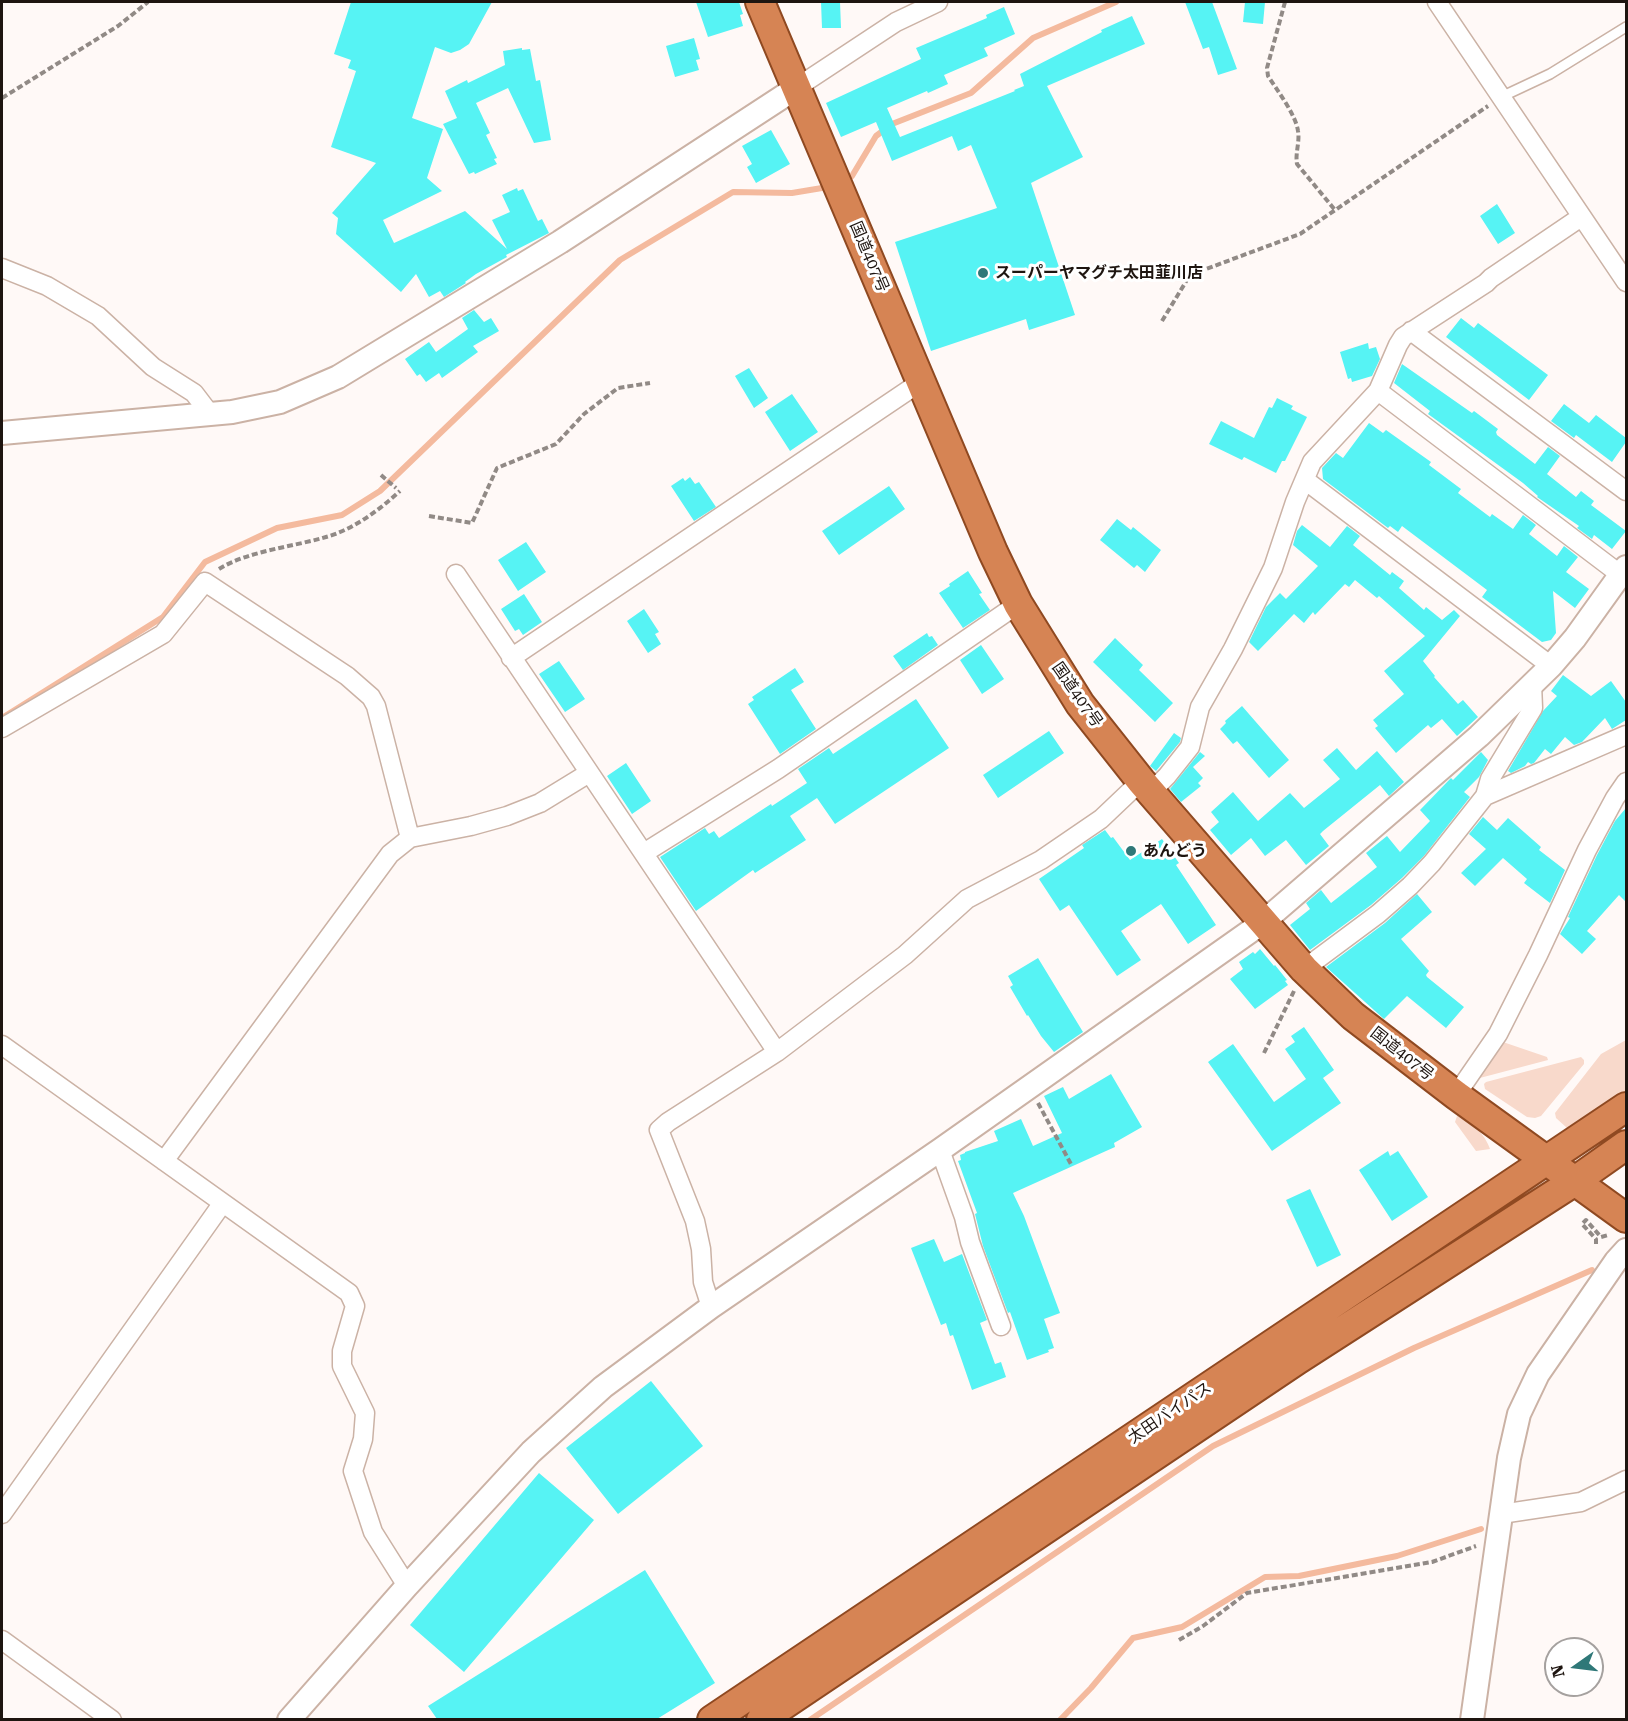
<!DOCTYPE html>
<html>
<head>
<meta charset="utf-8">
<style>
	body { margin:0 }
	#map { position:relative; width:1628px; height:1721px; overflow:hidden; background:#fff9f7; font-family:"Roboto Serif",serif }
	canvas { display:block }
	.frame { position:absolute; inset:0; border:3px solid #1e1510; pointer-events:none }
	.north { position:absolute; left:1544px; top:1637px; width:60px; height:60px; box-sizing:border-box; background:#fff; border:2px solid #a5a19f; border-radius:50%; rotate:256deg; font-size:16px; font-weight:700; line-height:24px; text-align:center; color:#1e1510 }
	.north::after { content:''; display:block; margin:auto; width:21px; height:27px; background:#2f7878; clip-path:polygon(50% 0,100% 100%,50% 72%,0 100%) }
</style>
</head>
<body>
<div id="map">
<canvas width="1628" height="1721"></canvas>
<div class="frame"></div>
<div class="north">N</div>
</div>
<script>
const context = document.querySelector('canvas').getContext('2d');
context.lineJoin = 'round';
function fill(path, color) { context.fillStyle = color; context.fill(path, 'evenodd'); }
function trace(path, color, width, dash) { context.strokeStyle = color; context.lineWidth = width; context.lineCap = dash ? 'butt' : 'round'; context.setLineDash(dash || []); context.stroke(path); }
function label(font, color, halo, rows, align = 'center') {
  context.font = font + ' "Roboto Serif","Noto Sans JP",serif'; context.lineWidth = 6; context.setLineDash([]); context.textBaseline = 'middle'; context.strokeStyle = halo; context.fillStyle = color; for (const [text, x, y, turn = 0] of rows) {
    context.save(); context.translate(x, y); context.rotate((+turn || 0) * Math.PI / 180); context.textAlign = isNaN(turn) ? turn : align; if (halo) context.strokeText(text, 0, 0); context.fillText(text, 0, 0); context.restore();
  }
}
fill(new Path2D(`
	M1626 1040V1093L1572 1128H1567L1556 1118 1555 1113 1601 1054Z
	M1500 1041 1547 1057 1548 1060 1476 1079Z
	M1581 1057 1584 1060V1064L1541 1116 1535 1118 1527 1117 1485 1089 1484 1084 1486 1082Z
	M1457 1116C1471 1119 1486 1136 1490 1149L1476 1151 1455 1122Z`), '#f8d9cb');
trace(new Path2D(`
	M852 176 876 136 892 124 971 93 1033 38 1116 2
	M2 718 163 617 205 562 277 528 342 515 380 491 620 260 733 192 792 193 822 188
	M810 1720 1213 1446 1414 1348 1592 1270
	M1060 1720 1091 1688 1133 1638 1182 1627 1265 1577 1299 1576 1397 1556 1481 1529`), '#f4ba9e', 6);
fill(new Path2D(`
	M351 2H492L469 44 460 50 451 53 435 47 412 118 443 129 427 178 442 191 383 220 394 243 465 211 507 249 492 220 510 212 502 195 517 188 518 191 523 189 538 221 542 219 549 233 506 255 507 257 476 274 465 282 466 283 444 297 440 291 429 297 416 274 401 292 336 234 338 218 332 213 376 163 331 147 356 71 348 68 351 60 334 54Z
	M696 2H739L743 14 740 15 743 26 708 37Z
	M821 2H840L841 28H822Z
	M1185 2H1212L1237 69 1218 75 1209 47 1203 49Z
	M1245 2H1265L1263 24 1243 22Z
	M1004 7 1015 34 984 48 988 56 944 75 948 84 928 93 927 91 887 108 900 137 1015 91 1014 90 1024 86 1020 74 1102 32 1101 30 1132 16 1145 44 1047 86 1083 157 1031 183 1075 315 1029 330 1026 319 931 351 895 242 997 208 971 145 958 151 952 136 892 161 876 122 841 137 826 103 921 59 916 48 987 18 986 15Z
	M694 38 700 59 696 60 699 70 675 77 666 46Z
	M522 48V50L530 49 536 81 540 80 551 140 534 143 508 88 476 103 490 133 486 135 497 158 494 159 497 164 475 174 474 172 469 174 443 124 457 118 445 91 467 80 468 83 505 65 503 51Z
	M771 130 790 164 756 183 747 167 752 164 742 146Z
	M1497 204 1515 233 1498 244 1480 216Z
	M474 310 484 322 491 318 499 331 473 346 478 352 442 378 439 373 426 382 420 374 417 376 405 359 429 342 436 352 468 329 462 318Z
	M1461 318 1474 328 1478 323 1548 375 1529 400 1446 337Z
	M1368 343 1369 349 1376 347 1380 359 1372 376 1352 382 1351 378 1348 379 1340 352Z
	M1402 364 1472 413 1474 411 1498 429 1496 432 1497 435 1535 464 1548 447 1560 456 1547 474 1576 497 1581 491 1594 501 1591 505 1626 531 1612 549 1594 535 1592 539 1577 528 1579 526 1537 497 1538 496 1523 483 1428 414 1430 411 1394 383Z
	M749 368 768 398 754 408 735 376Z
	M792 394 818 432 790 451 765 412Z
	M1277 398 1293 406 1291 409 1307 417 1285 461H1282L1276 473 1244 457 1242 460 1209 444 1221 421 1254 438 1269 407 1272 408Z
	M1564 404 1589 423 1596 415 1626 438V442L1612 462 1576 435 1574 438 1551 421Z
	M1369 423 1383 433 1386 430 1431 462 1429 465 1461 489 1458 493 1490 517 1492 514 1513 529 1523 515 1536 525 1529 534 1557 556 1564 546 1578 557 1566 572 1589 589 1575 608 1553 591 1556 633 1551 640 1542 642 1482 597 1487 590 1402 526 1398 532 1390 526 1388 528 1323 479 1322 468 1336 453 1343 458Z
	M690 477 695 484 699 482 716 507 694 521 671 486 683 478 685 481Z
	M889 486 905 509 839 555 822 531Z
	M1117 519 1131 530 1133 527 1161 550 1145 572 1137 565 1134 568 1100 540Z
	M1302 525 1330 547 1347 526 1360 536 1353 545 1390 575 1392 572 1404 581 1399 588 1424 610 1426 607 1442 620 1454 610 1460 616 1423 661 1435 676 1434 677 1458 704 1463 700 1478 717 1457 736 1442 719 1431 728 1428 725 1396 753 1375 728 1378 726 1373 720 1404 694 1384 671 1425 636 1379 596 1377 598 1355 580 1349 587 1345 584 1315 615 1313 612 1304 623 1294 614 1258 651 1249 642 1266 607 1280 593 1286 599 1318 566 1293 545 1297 531Z
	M526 542 546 572 518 591 498 560Z
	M968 571 982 593 979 594 990 610 963 628 939 593 950 586 949 584Z
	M524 594 542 622 523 635 519 629 515 631 501 609Z
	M644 609 659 632 655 634 661 644 648 653 627 621Z
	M927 633 929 637 932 636 938 645 903 670 893 656Z
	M1115 638 1143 665 1139 670 1173 703 1155 722 1093 662Z
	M981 645 1004 679 982 694 960 660Z
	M559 661 585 699 565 712 539 674Z
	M795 668 804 682 791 690 816 729 780 754 748 704 754 700 752 697Z
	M1563 675 1591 696 1611 681 1626 702V720L1612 729 1605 718 1582 742 1574 745 1565 737 1551 754 1545 749 1534 763 1531 764 1528 762 1525 766 1511 773 1508 771 1543 711 1557 696 1551 691Z
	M916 699 949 748 835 824 817 798 790 816 806 840 755 873 753 870 696 911 660 857 705 828 709 834 714 831 719 838 771 804 772 806 807 783 798 769 829 748 833 754Z
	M1242 706 1289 760 1269 778 1237 741 1233 744 1220 729 1226 723 1225 721Z
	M1049 731 1064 753 998 798 983 775Z
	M1174 733 1181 738 1180 742 1156 771 1150 766Z
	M1337 748 1356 770 1377 751 1404 782 1389 796 1380 785 1323 831 1320 834 1329 846 1306 865 1286 840 1265 856 1251 838 1231 855 1210 830 1219 822 1211 812 1233 792 1258 821 1290 793 1304 808 1340 779 1323 760Z
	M1200 752 1205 756 1193 767 1203 778 1198 783 1201 786 1181 802 1170 789Z
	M1481 752 1488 760 1479 777 1464 792 1470 797 1424 856 1402 878 1371 905 1310 950 1290 925 1310 909 1306 903 1321 890 1331 903 1377 867 1366 853 1387 836 1400 852 1430 821 1420 810 1451 778 1453 780Z
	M626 763 651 801 632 814 607 776Z
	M1626 808V902L1619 895 1587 931 1596 939 1582 954 1560 934 1570 918 1568 917 1597 855 1615 821Z
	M1483 817 1497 830 1508 818 1541 847 1539 850 1565 870 1550 903 1524 883 1527 879 1503 858 1475 886 1461 873 1486 849 1469 834Z
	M1105 830 1111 838 1113 837 1130 860 1162 839 1179 863 1176 865 1216 925 1188 944 1161 904 1121 931 1141 960 1117 976 1069 905 1060 911 1039 879 1084 848 1082 845Z
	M1417 894 1432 912 1401 939 1429 971 1426 975 1427 977 1464 1007 1446 1028 1407 996 1384 1019 1326 967 1385 923Z
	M1260 949 1274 966 1275 965 1287 980 1285 981 1288 985 1255 1009 1230 979 1243 969 1239 962 1253 952 1255 954Z
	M1038 958 1083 1032 1054 1052 1041 1036 1028 1015 1027 1016 1010 987 1013 985 1008 976Z
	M1304 1027 1334 1070 1323 1078 1341 1103 1272 1151 1208 1062 1233 1044 1274 1102 1306 1079 1285 1049 1295 1042 1291 1036Z
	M1111 1074 1142 1127 1114 1143 1115 1147 1106 1151 1013 1193 1024 1216 1060 1313 1044 1319 1054 1348 1048 1350 1049 1352 1027 1360 1010 1312 1008 1313 983 1246 975 1214 977 1213 958 1161 961 1160 960 1155 965 1153V1152L998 1141 994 1131 1021 1119 1033 1146 1062 1133 1044 1096 1063 1087 1069 1099Z
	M1388 1151 1390 1156 1398 1151 1428 1197 1392 1221 1359 1170Z
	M1310 1189 1341 1255 1317 1267 1286 1200Z
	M934 1239 944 1262 962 1254 987 1320 980 1323 995 1364 1001 1362 1006 1377 972 1390 953 1335 950 1336 946 1323 941 1325 911 1248Z
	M651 1381 703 1446 618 1514 566 1448Z
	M539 1473 594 1520 464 1672 410 1625Z
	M645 1570 715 1683 657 1719H437L428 1706Z`), '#56f3f4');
const service = new Path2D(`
	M1501 97 1550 74 1626 27`);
const minor = new Path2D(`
	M1437 2 1626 282
	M796 88 896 22 938 2
	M2 268 47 286 98 316 153 367 194 393 210 414
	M1411 331 1626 491
	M1378 391 1621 575
	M1305 480 1551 666
	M456 574 777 1052
	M511 658 922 381
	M2 728 163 634 205 582 347 676 371 697 376 706 410 838
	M1151 792 1167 776 1190 747 1200 707 1233 649 1273 568 1295 502 1312 462 1378 391 1398 345 1403 337 1486 283 1491 278 1581 217
	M1485 796 1490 779 1533 708 1532 684
	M644 853 778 769 1018 604
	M1304 969 1378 914 1410 886 1432 863 1485 796 1626 735
	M2 1045 349 1293 355 1306 342 1351V1366L365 1413 363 1439 353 1471 373 1532 407 1586
	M1456 1095 1498 1034 1538 955 1587 850 1615 798 1626 782
	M940 1150 964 1217 970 1242 1001 1326
	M164 1161 390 854 410 838 471 826 507 816 540 803 589 773
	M711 1307 703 1282 701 1249 695 1221 659 1130 668 1122 777 1052 905 955 967 899 1041 860 1101 819 1141 781
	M2 1514 222 1204
	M1501 1514 1581 1502 1626 1480
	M2 1640 112 1720`);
const tertiary = new Path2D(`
	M2 433 232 412 280 402 338 377 560 242 796 88
	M289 1720 407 1586 531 1452 603 1387 711 1307 940 1150 1262 923 1479 736 1551 666 1575 638 1626 567
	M1472 1720 1509 1458 1519 1414 1538 1374 1616 1261 1626 1250`);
const trunk = new Path2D(`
	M760 2 993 552 1018 604 1080 704 1141 781 1304 969 1353 1016 1456 1095 1626 1218
	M712 1720 1626 1107
	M761 1720 1297 1360 1575 1181 1626 1145`);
trace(service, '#cbb2a5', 12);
trace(minor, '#cbb2a5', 21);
trace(tertiary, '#cbb2a5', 26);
trace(trunk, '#8f4921', 32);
trace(new Path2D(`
	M1285 2 1267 68 1268 76C1277 90 1296 115 1298 131 1300 142 1295 153 1297 164L1335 210
	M2 98 118 26 148 2
	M1162 321 1190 275 1300 234 1488 106
	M381 475 396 488
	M429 516 472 523 497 468 556 444 584 414 618 388 650 383
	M219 569C248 551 292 547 326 537 354 529 378 511 400 491
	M1264 1053 1294 991
	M1038 1103 1072 1166
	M1596 1244V1239L1582 1224 1586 1220 1601 1237 1608 1235
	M1179 1640 1203 1626 1247 1593 1432 1562 1476 1546`), '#918a86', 4, [6, 3]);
trace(service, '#fff', 9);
trace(minor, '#fff', 18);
trace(tertiary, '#fff', 22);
trace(trunk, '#d68454', 28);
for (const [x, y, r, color] of [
	[983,273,6,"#2f7878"],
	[1131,851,6,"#2f7878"]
]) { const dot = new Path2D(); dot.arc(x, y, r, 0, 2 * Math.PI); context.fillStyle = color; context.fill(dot); trace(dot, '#fff', 2); }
label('16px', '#1e1510', '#fff', [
	["国道407号",869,257,67],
	["国道407号",1077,695,55],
	["国道407号",1402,1054,38],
	["太田バイパス",1170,1413,-34]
]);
label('bold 16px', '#1e1510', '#fff', [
	["スーパーヤマグチ太田韮川店",995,273],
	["あんどう",1143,851]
], 'left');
</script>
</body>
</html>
